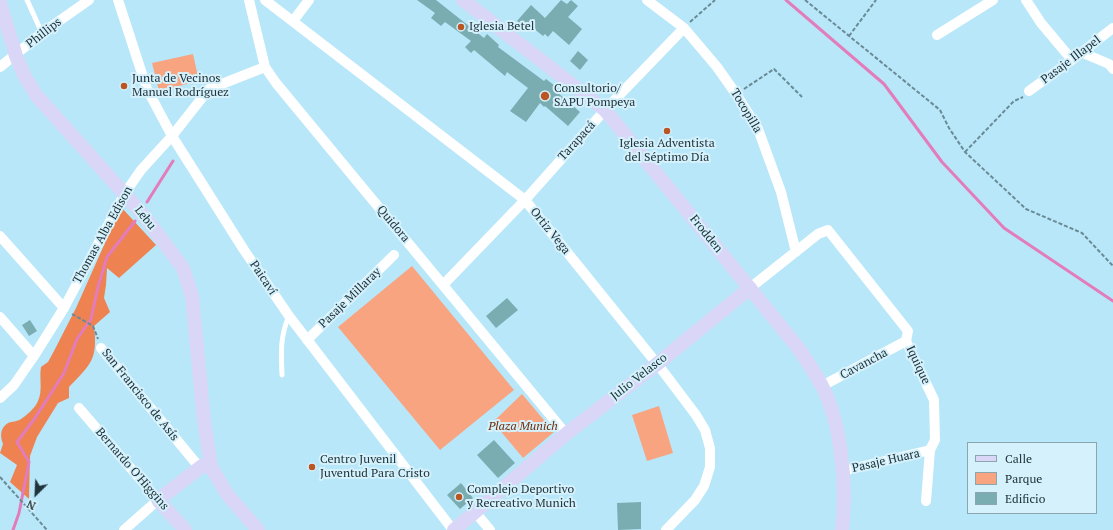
<!DOCTYPE html>
<html>
<head>
<meta charset="utf-8">
<style>
	body { margin:0 }
	#map { position:relative; width:1113px; height:530px; overflow:hidden; background:#b8e7f9; font-family:"PT Serif",serif }
	canvas { display:block }
	.legend { position:absolute; left:967px; top:442px; width:130px; height:72px; box-sizing:border-box; background:#d5f1fc; border:1px solid #8da5ae; margin:0; padding:5px 7px; list-style:none; font-size:12px; color:#20333a }
	.legend li { display:flex; align-items:center; gap:8px; height:20px }
	.legend b { width:20px; border:1px solid #8da5ae }
	.north { position:absolute; left:16px; top:474px; width:40px; height:40px; -webkit-text-stroke:3px #d5f1fc; paint-order:stroke; rotate:204deg; font-size:11px; font-weight:700; line-height:16px; text-align:center; color:#20333a }
	.north::after { content:''; display:block; margin:auto; width:14px; height:18px; background:#20333a; clip-path:polygon(50% 0,100% 100%,50% 72%,0 100%) }
</style>
</head>
<body>
<div id="map">
<canvas width="1113" height="530"></canvas>
<ul class="legend">
<li><b style="height:5px;background:#d9d6f8"></b>Calle</li>
<li><b style="height:11px;background:#f9a480"></b>Parque</li>
<li><b style="height:11px;background:#7aadb2"></b>Edificio</li>
</ul>
<div class="north">N</div>
</div>
<script>
const context = document.querySelector('canvas').getContext('2d');
context.lineJoin = 'round';
function fill(path, color) { context.fillStyle = color; context.fill(path, 'evenodd'); }
function trace(path, color, width, dash) { context.strokeStyle = color; context.lineWidth = width; context.lineCap = dash ? 'butt' : 'round'; context.setLineDash(dash || []); context.stroke(path); }
function label(font, color, halo, rows, align = 'center') {
  context.font = font + ' "PT Serif",serif'; context.lineWidth = 4; context.setLineDash([]); context.textBaseline = 'middle'; context.strokeStyle = halo; context.fillStyle = color; for (const [text, x, y, turn = 0] of rows) {
    context.save(); context.translate(x, y); context.rotate((+turn || 0) * Math.PI / 180); context.textAlign = isNaN(turn) ? turn : align; if (halo) context.strokeText(text, 0, 0); context.fillText(text, 0, 0); context.restore();
  }
}
fill(new Path2D(`
	M193 54 199 81 159 91 152 63Z
	M412 266 514 390 440 450 338 327Z
	M522 394 554 432 523 458 493 422Z
	M659 406 673 453 647 461 632 415Z`), '#f9a480');
fill(new Path2D(`
	M121 207 156 245 119 278 107 268 106 285 104 298 110 312 94 326C98 360 91 364 69 387V398L58 403 37 437 30 456 29 499 10 482 17 465 0 453 3 444C0 436 0 428 8 423 12 421 17 422 21 419 26 416 36 407 38 401 43 391 39 378 41 367L48 362 54 351 76 308Z`), '#ee8251');
trace(new Path2D(`
	M786 0 884 84 942 162 1004 228 1113 301
	M147 202 173 161
	M13 530 19 513 29 462 17 442 35 418 64 373 77 339 91 319 98 287 107 257 135 221`), '#e37cbb', 3);
fill(new Path2D(`
	M417 0H436L484 38 487 34 499 45 498 47 544 81 546 79 559 89 557 92 580 112 568 126 545 106 544 107 540 103 526 122 510 111 528 88 507 72 505 76 474 50 471 53 465 47 471 41 445 22 441 26 431 18 435 13Z
	M561 0 567 4 571 0 578 6 568 17 582 29 569 45 553 31 548 37 545 34 543 36 533 28 530 32 517 21 531 5 545 18Z
	M578 51 588 60 580 70 570 61Z
	M507 298 518 310 496 328 486 316Z
	M30 320 37 331 29 336 22 325Z
	M494 440 515 463 498 478 477 455Z
	M461 483 473 498 460 509 447 495Z
	M641 502V529L618 530 617 503Z`), '#7aadb2');
trace(new Path2D(`
	M805 0 940 110 949 128 965 152 1026 209 1082 233 1113 266
	M690 22 715 0
	M849 36 876 0
	M744 89 774 69 802 97
	M965 152 1014 101 1023 97
	M72 314 93 326 98 339
	M0 477 47 530`), '#6a8a96', 2, [4, 2]);
trace(new Path2D(`
	M27 0 42 33
	M282 375C281 353 280 336 289 316`), '#fff', 5);
trace(new Path2D(`
	M118 0 147 89 172 136 244 250 289 316 453 530
	M249 0 265 67 276 83 566 434
	M265 0 525 200 662 370 696 415 705 430 710 448V467L704 486 695 500 666 530
	M647 0 684 28 717 67 736 94 758 129 781 192 796 252
	M1026 0 1041 23 1072 60
	M293 21 309 0
	M937 35 993 0
	M1083 53 1109 64 1113 69
	M0 67 42 33 89 0
	M1029 91 1072 60 1113 28
	M0 236 64 308
	M443 285 525 200 605 110 684 28
	M750 288 818 234 828 230 908 331 906 341 934 400 935 440 930 450 926 501
	M0 317 34 356
	M307 340 394 255
	M101 348 195 462 202 466
	M822 386 906 341
	M0 398 14 385 34 356 64 308 125 193 141 170 172 136 209 89 265 67
	M79 408 158 500 124 530
	M843 471 930 450
	M475 512 490 530`), '#fff', 10);
trace(new Path2D(`
	M463 0 605 110 799 349C807 361 815 373 822 386 842 425 847 487 842 530
	M0 3 16 56 24 75 36 95 145 217 183 268 192 296 204 421 211 467 227 494 258 530
	M185 530 158 500 202 466 211 467
	M454 530 566 434 657 364 750 288`), '#d9d6f8', 14);
for (const [x, y, r, color] of [
	[461,27,4,"#ba5524"],
	[124,86,4,"#ba5524"],
	[545,96,5,"#ba5524"],
	[667,131,4,"#ba5524"],
	[312,467,4,"#ba5524"],
	[459,497,4,"#ba5524"]
]) { const dot = new Path2D(); dot.arc(x, y, r, 0, 2 * Math.PI); context.fillStyle = color; context.fill(dot); trace(dot, '#d5f1fc', 1.5); }
label('12px', '#20333a', '#d5f1fc', [
	["Iglesia Betel",469,27],
	["Junta de Vecinos",132,79],
	["Manuel Rodríguez",132,93],
	["Consultorio/",554,89],
	["SAPU Pompeya",554,103],
	["Iglesia Adventista",667,144,"center"],
	["del Séptimo Día",667,158,"center"],
	["Centro Juvenil",320,460],
	["Juventud Para Cristo",320,474],
	["Complejo Deportivo",467,490],
	["y Recreativo Munich",467,504]
], 'left');
label('12px', '#20333a', '#d5f1fc', [
	["Phillips",44,33,-38],
	["Pasaje Illapel",1071,60,-37],
	["Tocopilla",746,111,59],
	["Tarapacá",577,141,-48],
	["Lebu",145,218,51],
	["Quidora",393,224,50],
	["Ortiz Vega",550,231,51],
	["Frodden",706,234,51],
	["Thomas Alba Edison",103,235,-61],
	["Paicaví",263,278,56],
	["Pasaje Millaray",350,298,-44],
	["Cavancha",864,364,-28],
	["Iquique",918,365,65],
	["Julio Velasco",639,377,-38],
	["San Francisco de Asís",140,395,51],
	["Pasaje Huara",886,461,-13],
	["Bernardo O'Higgins",132,469,49]
]);
label('italic 12px', '#6f2b06', '#d5f1fc', [
	["Plaza Munich",523,427]
]);
</script>
</body>
</html>
